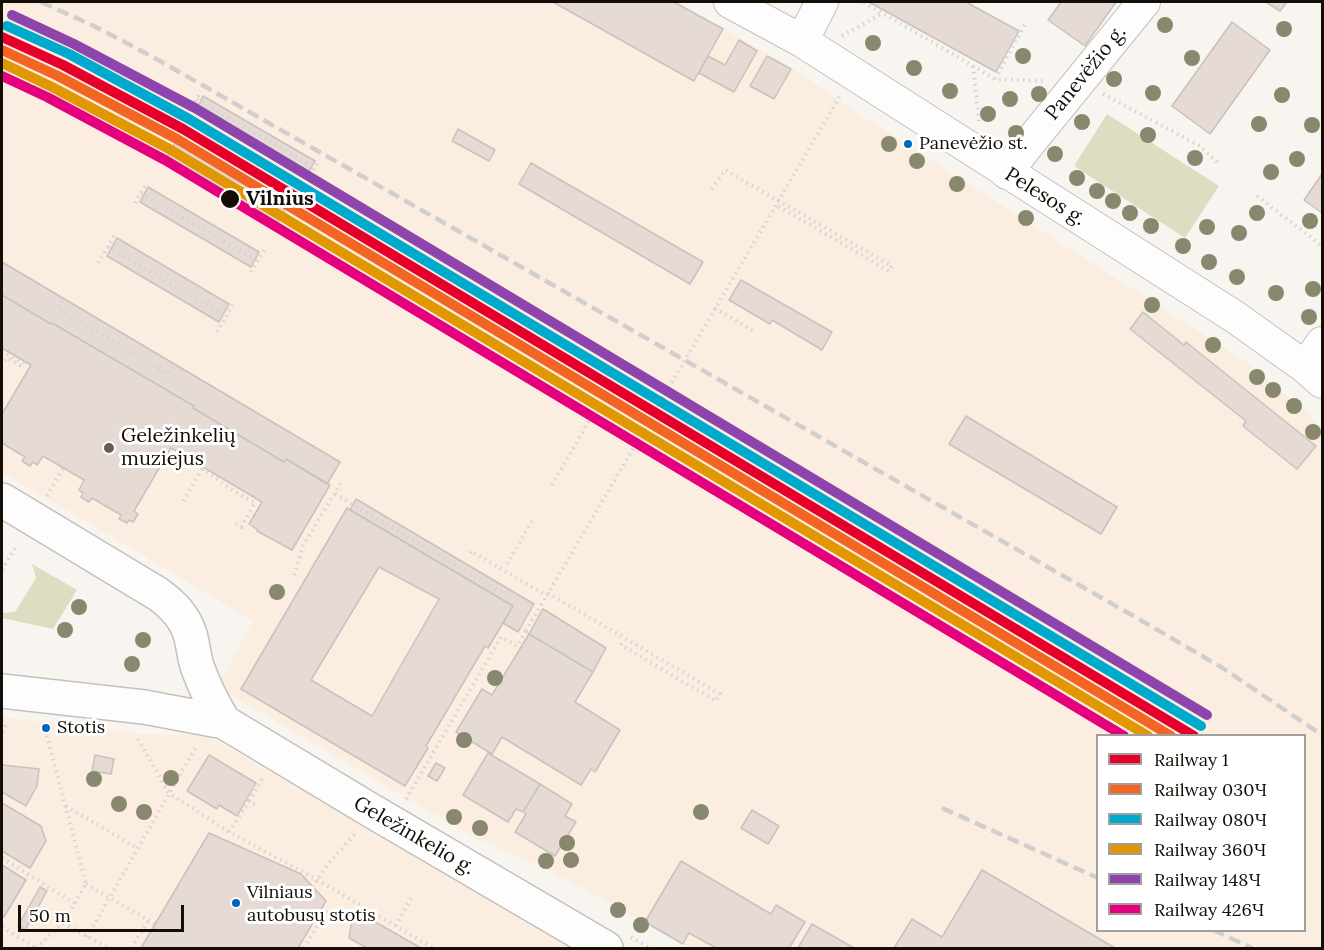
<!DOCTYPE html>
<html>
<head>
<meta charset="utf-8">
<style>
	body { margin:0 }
	#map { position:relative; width:1324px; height:950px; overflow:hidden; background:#f8f4f0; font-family:Lora,serif }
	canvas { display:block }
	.frame { position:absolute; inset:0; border:3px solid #150e07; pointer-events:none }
	.legend { position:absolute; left:1096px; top:734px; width:210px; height:198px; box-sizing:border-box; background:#fff; border:2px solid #a19f9c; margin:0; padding:8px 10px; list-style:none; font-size:18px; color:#150e07 }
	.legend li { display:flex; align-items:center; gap:12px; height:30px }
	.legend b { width:30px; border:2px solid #a19f9c }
	.scale { position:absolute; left:18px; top:905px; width:166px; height:27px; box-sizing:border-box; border:3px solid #150e07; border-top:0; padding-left:8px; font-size:18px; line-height:21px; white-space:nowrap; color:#150e07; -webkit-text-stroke:4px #fff; paint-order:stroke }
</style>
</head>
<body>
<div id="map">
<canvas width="1324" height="950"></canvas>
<div class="frame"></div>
<ul class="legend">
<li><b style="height:8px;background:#e4002b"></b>Railway 1</li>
<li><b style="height:8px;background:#f26522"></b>Railway 030Ч</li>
<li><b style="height:8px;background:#00a9ce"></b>Railway 080Ч</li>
<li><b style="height:8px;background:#e09701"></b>Railway 360Ч</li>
<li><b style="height:8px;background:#8e44ad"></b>Railway 148Ч</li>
<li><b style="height:8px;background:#e5007d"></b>Railway 426Ч</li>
</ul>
<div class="scale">50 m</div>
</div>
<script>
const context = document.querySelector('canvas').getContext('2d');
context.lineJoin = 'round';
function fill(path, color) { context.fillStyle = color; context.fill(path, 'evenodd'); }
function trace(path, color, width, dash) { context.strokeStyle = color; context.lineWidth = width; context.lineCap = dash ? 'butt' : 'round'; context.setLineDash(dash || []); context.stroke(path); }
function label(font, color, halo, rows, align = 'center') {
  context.font = font + ' Lora,serif'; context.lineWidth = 6; context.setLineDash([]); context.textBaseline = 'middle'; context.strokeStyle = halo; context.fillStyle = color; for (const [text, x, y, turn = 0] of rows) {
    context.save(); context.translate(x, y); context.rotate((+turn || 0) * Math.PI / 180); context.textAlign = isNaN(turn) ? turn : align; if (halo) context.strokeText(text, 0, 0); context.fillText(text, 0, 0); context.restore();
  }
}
fill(new Path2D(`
	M2 2H675L791 67 844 104 1245 361 1310 415 1322 433V948H690L645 922 548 870 475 838 217 687 253 621 2 472ZM1098 736H1304V930H1098Z
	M2 717 139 734 195 735 215 740 579 948H2Z`), '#fbeee1');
fill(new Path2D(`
	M1107 114 1219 186 1185 238 1074 166Z
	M32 564 77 590 53 629 2 618 3 613 15 612 36 578Z`), '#dddec1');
const building = new Path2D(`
	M553 2H674L723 29 694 81Z
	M869 2H966L1019 31 996 72Z
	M1061 2H1116L1085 46 1048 20Z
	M1266 2H1287L1280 11Z
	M1232 22 1270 50 1210 134 1172 106Z
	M739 40 757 51 734 92 699 73 708 56 725 65Z
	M767 56 791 69 774 99 750 86Z
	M203 96 315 161 308 173 197 108Z
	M458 129 495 150 489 161 452 141Z
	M176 142 286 208 278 223 167 157Z
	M531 163 703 262 690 284 519 184Z
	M1322 174V213L1304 200Z
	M148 187 259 252 251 267 140 202Z
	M117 238 229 304 219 322 107 256Z
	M2 262 340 462 327 484 286 459 284 462 193 408 194 406 52 323 51 324 2 295Z
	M741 280 832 332 822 350 772 320 770 324 729 300Z
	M2 295 51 324 52 323 194 406 193 408 284 462 286 459 330 485 292 550 257 531 258 530 249 524 262 502 171 448 134 511 138 514 133 522 129 520 127 523 119 519 121 515 92 498 89 502 81 497 83 493 79 490 84 480 43 456 37 465 33 462 30 466 22 461 25 457 2 443V414L31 365 2 348Z
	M1143 312 1184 345 1186 342 1316 446 1297 469 1243 426 1246 421 1130 329Z
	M966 416 1117 507 1101 534 949 444Z
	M356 499 534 604 518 632 503 623 513 606 350 510Z
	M347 508 513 606 488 648 485 646 426 746 428 748 405 786 241 689ZM379 567 439 599 372 716 311 680Z
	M543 609 606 648 593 672 529 634Z
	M529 634 593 672 575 702 620 730 595 772 591 769 581 785 502 737 492 754 456 732 482 689 492 695Z
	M488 753 540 784 523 812 516 809 508 822 463 795Z
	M95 755 114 759 111 774 92 771Z
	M209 755 256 783 237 816 219 805 217 809 187 791Z
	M436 763 445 768 437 781 428 776Z
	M3 765 39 769 37 786 26 806 2 792V767Z
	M540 784 572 804 565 816 576 822 555 856 515 832 526 814 523 812Z
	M2 803 41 826 46 841 30 868 2 851Z
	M752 810 779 826 768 844 741 828Z
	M209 833 301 874 326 901 298 948H141Z
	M681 861 771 914 776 905 805 922 789 948H716L689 933 683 944 645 922Z
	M2 865 26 880 4 917 2 915Z
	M982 870 1115 948H894L912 919 942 937Z
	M40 887 47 891 25 930 18 926Z
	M363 915 421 948H367L349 938 352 919Z
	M812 924 854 948H798Z`);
fill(building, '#e6dad5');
trace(building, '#c9c1be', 1.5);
const minor = new Path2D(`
	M730 2 802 41 1235 317 1305 367 1322 382
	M802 41 822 2
	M1007 173 1022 152 1144 2
	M1305 367 1322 343`);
const major = new Path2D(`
	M2 500 158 594C173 605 184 616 190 634 193 644 194 656 197 666 204 686 213 704 224 722
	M2 691 144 707 224 722 372 811 606 948`);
trace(minor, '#c5c0ba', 34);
trace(major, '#c5c0ba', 36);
trace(new Path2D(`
	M864 2 995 79 1047 81
	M842 36 883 13
	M973 66 979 121
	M995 79 1025 24
	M1103 94 1200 146 1218 163
	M197 99 315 168
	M192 107 201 91
	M168 149 284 218
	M160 162 176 136
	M310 175 320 160
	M712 189 725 170 892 266 889 271 776 205
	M141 193 257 261
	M1257 196 1322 246
	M135 203 147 182
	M277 230 292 205
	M108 247 226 316
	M98 263 116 232
	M251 272 264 250
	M63 301 58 308 168 374 173 366
	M715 308 755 332
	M217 332 235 301
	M2 351 24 363V365H20L7 358 2 364
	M202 468 229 488 255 503 241 527 233 522
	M552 485 593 414
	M335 494 503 593
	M47 496 63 468
	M183 501 203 468
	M470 553 471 551 547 596
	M507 564 534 518
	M2 570 17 545
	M294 575 303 546 343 479
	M548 593 720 694 716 701 621 645 623 642
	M2 732 7 723
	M138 739 169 793 229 832 316 879 433 948
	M406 799 501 637 517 646 526 631
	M249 801 264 776
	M66 806 137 848
	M229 832 249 801 256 805
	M2 858 74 903
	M86 884 155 924
	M312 887 327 865 357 832
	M320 910 351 923
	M63 923 108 948
	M396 926 411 898
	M2 927 36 948
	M87 937 197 745
	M631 937 650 948
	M36 948 63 923 86 884 44 725
	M131 948 149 920
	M304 948 325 913`), '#d5d4d2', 4, [1.5, 4.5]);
trace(minor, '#fefdfd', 32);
trace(major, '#fefdfd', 33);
trace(new Path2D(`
	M41 2 94 26 153 57 1137 618 1221 667 1322 735
	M942 808 1098 878
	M1213 930 1252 948`), '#d1cfce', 4.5, [12, 6]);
trace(new Path2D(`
	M526 631 840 96`), '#d5d4d2', 4, [1.5, 4.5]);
trace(new Path2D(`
	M2 37 63 65 183 129 1194 736`), '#e4002b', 10);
trace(new Path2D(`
	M2 50 58 76 177 139 1171 736`), '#f26522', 10);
trace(new Path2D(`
	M7 26 69 54 189 119 1201 726`), '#00a9ce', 10);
trace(new Path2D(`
	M2 63 52 87 171 150 1148 736`), '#e09701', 10);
trace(new Path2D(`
	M12 15 74 44 195 108 1207 715`), '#8e44ad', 10);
trace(new Path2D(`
	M2 76 47 97 165 160 1124 736`), '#e5007d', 10);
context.fillStyle = '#88886f';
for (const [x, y] of [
	[1165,25],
	[1284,29],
	[873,43],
	[1023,56],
	[1192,58],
	[914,68],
	[1114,79],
	[950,91],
	[1153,93],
	[1039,94],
	[1282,95],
	[1010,99],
	[988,114],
	[1082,122],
	[1259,124],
	[1312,125],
	[1016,133],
	[1148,135],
	[889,144],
	[1055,154],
	[1195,158],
	[1297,159],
	[917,161],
	[1271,172],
	[1077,178],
	[957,184],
	[1097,191],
	[1113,201],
	[1130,213],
	[1257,213],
	[1026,218],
	[1310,221],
	[1151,226],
	[1207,227],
	[1239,233],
	[1183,246],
	[1209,262],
	[1237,277],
	[1313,289],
	[1276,293],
	[1152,305],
	[1309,317],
	[1213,345],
	[1257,377],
	[1273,390],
	[1294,406],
	[1313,432],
	[277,592],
	[79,607],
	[65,630],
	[143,640],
	[132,664],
	[495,678],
	[464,740],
	[171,778],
	[94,779],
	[119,804],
	[144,812],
	[701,812],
	[454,817],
	[480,828],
	[567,843],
	[571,860],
	[546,861],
	[618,910],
	[641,925]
]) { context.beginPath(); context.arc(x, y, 8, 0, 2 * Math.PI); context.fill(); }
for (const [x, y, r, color] of [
	[908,144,5,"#0065bd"],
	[230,199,10,"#150e07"],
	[109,448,6,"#645e59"],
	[46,728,5,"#0065bd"],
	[236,903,5,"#0065bd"]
]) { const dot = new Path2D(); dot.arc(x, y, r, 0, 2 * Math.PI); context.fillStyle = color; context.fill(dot); trace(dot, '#fff', 2); }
label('18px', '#150e07', '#fff', [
	["Panevėžio st.",919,144],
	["Stotis",57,728],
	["Vilniaus",247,893],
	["autobusų stotis",247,916]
], 'left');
label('20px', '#150e07', '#fff', [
	["Panevėžio g.",1086,73,-51],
	["Pelesos g.",1045,197,32],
	["Geležinkelio g.",414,836,30]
]);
label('bold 20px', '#150e07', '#fff', [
	["Vilnius",246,199]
], 'left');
label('20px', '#150e07', '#fff', [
	["Geležinkelių",121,436],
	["muziejus",121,459]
], 'left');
</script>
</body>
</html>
